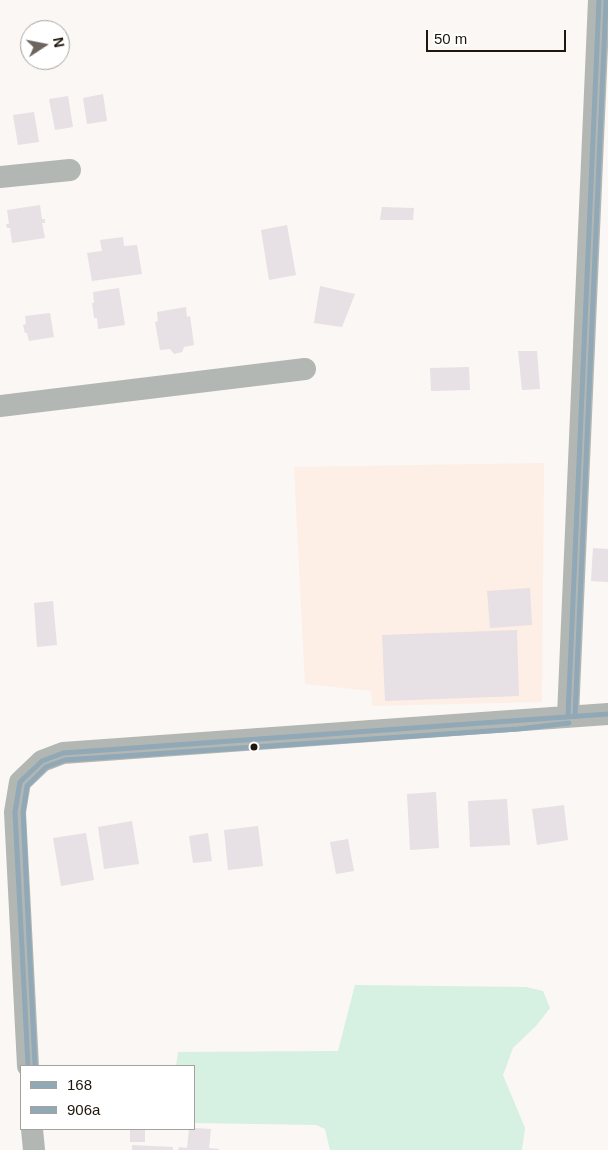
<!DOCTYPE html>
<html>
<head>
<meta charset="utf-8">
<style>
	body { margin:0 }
	#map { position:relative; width:608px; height:1150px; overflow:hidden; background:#faf7f4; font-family:Helvetica,sans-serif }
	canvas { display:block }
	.legend { position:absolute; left:20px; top:1065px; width:175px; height:65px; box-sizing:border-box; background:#fff; border:1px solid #a5a29e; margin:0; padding:6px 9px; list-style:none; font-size:15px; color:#1f160c }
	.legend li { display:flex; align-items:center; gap:10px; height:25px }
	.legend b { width:25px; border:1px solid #a5a29e }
	.north { position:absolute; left:20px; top:20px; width:50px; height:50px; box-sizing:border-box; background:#fff; border:1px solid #a5a29e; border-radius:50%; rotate:79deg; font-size:14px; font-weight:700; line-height:20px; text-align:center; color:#1f160c }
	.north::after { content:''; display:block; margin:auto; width:18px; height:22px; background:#6c655d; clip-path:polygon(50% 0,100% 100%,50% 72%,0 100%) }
	.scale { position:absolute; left:426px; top:30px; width:140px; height:22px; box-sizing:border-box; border:2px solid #1f160c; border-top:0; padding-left:6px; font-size:15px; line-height:18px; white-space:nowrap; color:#1f160c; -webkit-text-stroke:4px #fff; paint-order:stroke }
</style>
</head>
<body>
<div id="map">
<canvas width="608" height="1150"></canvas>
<ul class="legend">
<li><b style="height:6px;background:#91a8b6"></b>168</li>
<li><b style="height:6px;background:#91a8b6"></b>906а</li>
</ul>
<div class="north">N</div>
<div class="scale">50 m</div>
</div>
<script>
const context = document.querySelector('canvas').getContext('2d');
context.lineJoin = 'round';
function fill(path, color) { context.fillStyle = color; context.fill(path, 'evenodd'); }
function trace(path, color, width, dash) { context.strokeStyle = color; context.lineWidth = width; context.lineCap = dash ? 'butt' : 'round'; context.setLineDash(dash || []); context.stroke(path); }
fill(new Path2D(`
	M544 463 542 702 372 706 371 691 305 684 294 467Z`), '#fdefe6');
fill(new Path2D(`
	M355 985 526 987 543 991 550 1008 536 1026 513 1048 503 1075 525 1128 522 1150H330L325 1129 316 1125 194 1123V1066H176L178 1052 338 1051Z`), '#d6f0e2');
fill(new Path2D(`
	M103 94 107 121 87 124 83 98Z
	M68 96 73 127 55 130 49 99Z
	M34 112 39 142 18 145 13 115Z
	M40 205 42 219H45V223H42L45 238 12 243 10 228H7L6 224H9L7 210Z
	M382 207 414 208 413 220H380Z
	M287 225 296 275 269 280 261 230Z
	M123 237 124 246 137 245 142 274 92 281 87 253 102 251 100 240Z
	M320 286 355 294 342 327 314 323Z
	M119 288 125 325 98 329 97 318H94L92 303H94L93 292Z
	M186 307 187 317 190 316 194 345 184 347 182 352 174 354 170 349 160 350 155 322 158 321 157 312Z
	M50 313 54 337 29 341 27 333H25L23 325 26 324 25 316Z
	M518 351H537L540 389 522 390Z
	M469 367 470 390 431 391 430 368Z
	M593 548 608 549V582L591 581Z
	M530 588 532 625 490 628 487 591Z
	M53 601 57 645 37 647 34 603Z
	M517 630 519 696 385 701 382 635Z
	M436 792 439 848 410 850 407 794Z
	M507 799 510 845 470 847 468 801Z
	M564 805 568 840 537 845 532 809Z
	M132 821 139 864 104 869 98 827Z
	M258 826 263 866 228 870 224 830Z
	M86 833 94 880 61 886 53 838Z
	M208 833 212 861 193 863 189 836Z
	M348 839 354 871 336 874 330 842Z
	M194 1128 211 1129 209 1148 219 1149V1150H178L179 1147 187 1148 189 1129Z
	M130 1129H145V1142H130Z
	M132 1145 173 1147V1150H132Z`), '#e7e0e4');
trace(new Path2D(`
	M0 177 70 170
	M0 406 305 369
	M568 716 599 0
	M28 1066 15 812 20 782 42 761 63 753 608 714
	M32 1129 34 1150`), '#b3b7b4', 22);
trace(new Path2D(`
	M568 716 599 0
	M28 1066 15 812 20 782 42 761 63 753 608 714`), '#91a8b6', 5);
trace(new Path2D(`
	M575 716 606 0
	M35 1066 23 812 27 786 46 767 65 760 518 729 569 723`), '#91a8b6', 5);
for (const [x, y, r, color] of [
	[254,747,4.5,"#1f160c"]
]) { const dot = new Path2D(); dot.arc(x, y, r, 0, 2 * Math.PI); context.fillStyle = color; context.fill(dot); trace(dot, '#fff', 2); }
</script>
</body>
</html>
